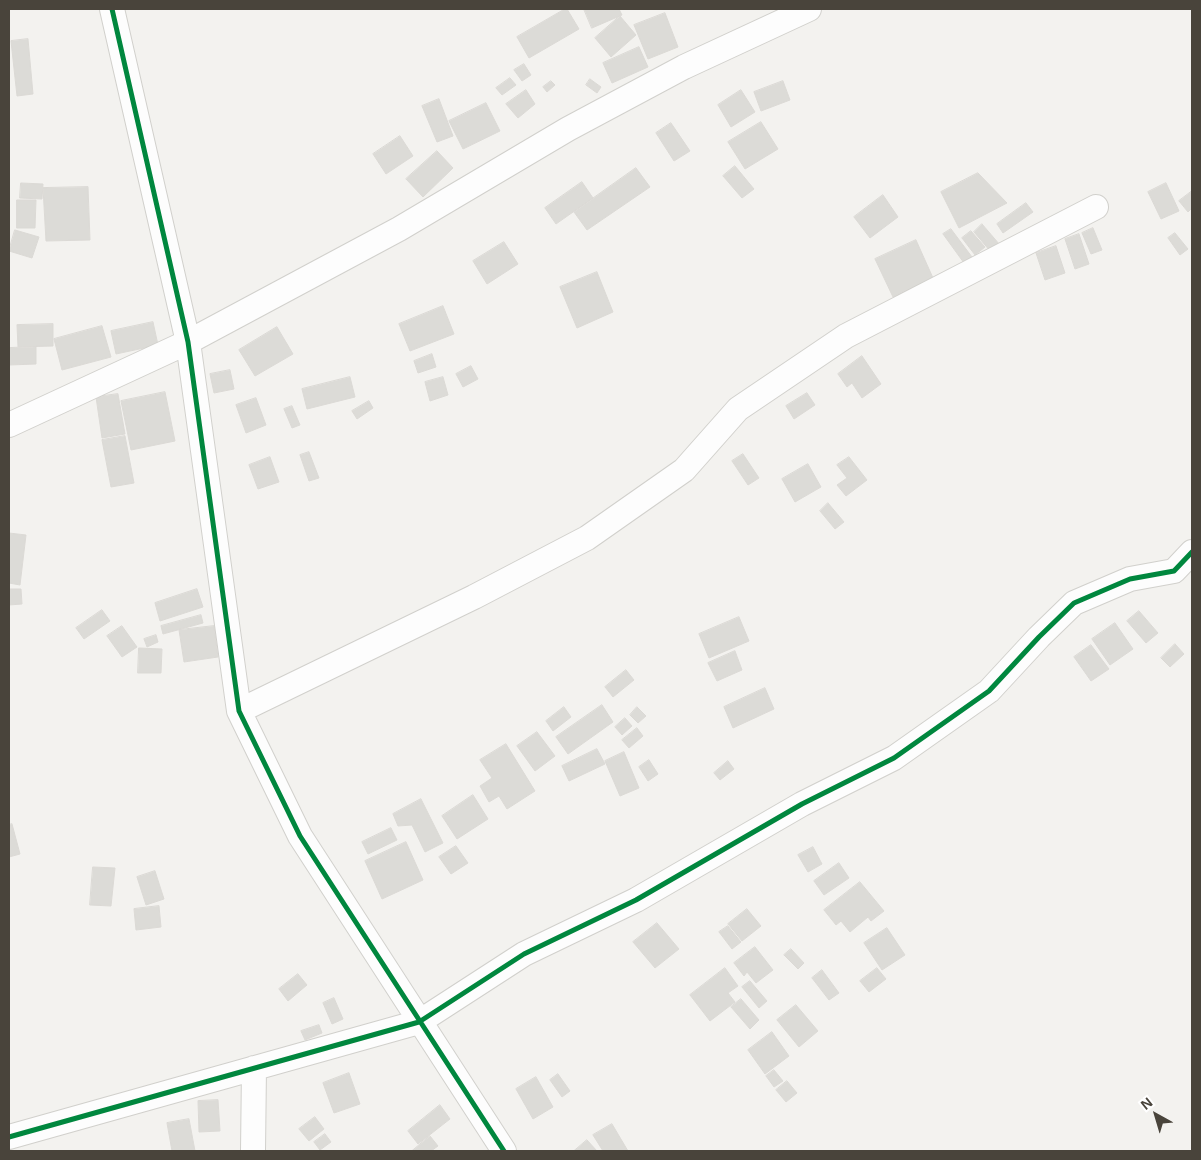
<!DOCTYPE html>
<html>
<head>
<meta charset="utf-8">
<style>
	body { margin:0 }
	#map { position:relative; width:1201px; height:1160px; overflow:hidden; background:#f3f2ef; font-family:Helvetica,sans-serif }
	canvas { display:block }
	.frame { position:absolute; inset:0; border:10px solid #49443b; pointer-events:none }
	.north { position:absolute; left:1131px; top:1090px; width:50px; height:50px; -webkit-text-stroke:4px #fff; paint-order:stroke; rotate:321deg; font-size:14px; font-weight:700; line-height:20px; text-align:center; color:#49443b }
	.north::after { content:''; display:block; margin:auto; width:18px; height:22px; background:#49443b; clip-path:polygon(50% 0,100% 100%,50% 72%,0 100%) }
</style>
</head>
<body>
<div id="map">
<canvas width="1201" height="1160"></canvas>
<div class="frame"></div>
<div class="north">N</div>
</div>
<script>
const context = document.querySelector('canvas').getContext('2d');
context.lineJoin = 'round';
function fill(path, color) { context.fillStyle = color; context.fill(path, 'evenodd'); }
function trace(path, color, width, dash) { context.strokeStyle = color; context.lineWidth = width; context.lineCap = dash ? 'butt' : 'round'; context.setLineDash(dash || []); context.stroke(path); }
const building = new Path2D(`
	M565 9H567L579 29 529 58 517 37Z
	M584 9H619L622 15 592 28Z
	M665 13 678 47 648 59 634 25Z
	M620 16 636 35 611 57 595 38Z
	M28 39 33 94 17 96 11 41Z
	M639 47 648 67 612 83 603 63Z
	M524 64 531 75 522 81 514 70Z
	M510 78 516 85 502 95 496 88Z
	M590 79 601 87 597 93 586 85Z
	M551 81 555 85 547 92 543 87Z
	M783 81 790 100 761 111 754 92Z
	M526 90 535 104 518 118 506 104Z
	M741 90 755 112 731 127 718 105Z
	M439 99 453 136 437 142 422 106Z
	M486 103 500 131 463 149 449 121Z
	M761 122 778 149 745 169 728 142Z
	M671 123 690 151 674 161 656 133Z
	M400 136 413 156 386 174 373 154Z
	M437 151 453 168 423 197 406 179Z
	M735 166 754 189 742 198 723 176Z
	M636 168 650 187 587 230 574 212Z
	M978 173 1007 203 959 228 941 192Z
	M582 182 593 198 556 224 545 208Z
	M21 183 43 184 42 199 20 198Z
	M1166 183 1179 211 1161 219 1148 192Z
	M88 187 90 240 46 241 43 188Z
	M1192 191V208L1188 212 1179 201Z
	M883 195 898 217 870 238 854 217Z
	M17 200H36L35 228H17Z
	M1026 203 1033 212 1003 233 997 224Z
	M982 224 1000 245 991 252 974 232Z
	M1093 228 1102 250 1091 254 1082 233Z
	M951 229 972 257 964 263 943 234Z
	M15 230 39 237 32 258 9 251Z
	M971 231 985 247 975 255 962 238Z
	M1175 233 1188 249 1180 255 1168 238Z
	M1079 234 1089 264 1075 269 1065 239Z
	M916 240 933 278 893 297 875 259Z
	M504 242 518 264 487 284 473 261Z
	M1056 246 1065 273 1045 280 1036 253Z
	M597 272 613 312 577 328 560 287Z
	M443 306 454 334 410 351 399 324Z
	M153 322 158 345 116 354 111 331Z
	M53 324V346L18 347 17 325Z
	M102 326 111 357 62 370 54 339Z
	M277 327 293 354 255 376 239 350Z
	M36 347V364L9 365V348Z
	M432 354 436 367 418 373 414 361Z
	M862 356 881 384 862 398 852 383 847 387 838 374Z
	M471 366 478 379 463 387 456 374Z
	M230 370 234 389 214 393 210 374Z
	M350 377 355 397 307 409 302 389Z
	M443 377 448 395 430 401 425 382Z
	M165 392 175 441 131 450 121 401Z
	M807 393 815 405 794 419 786 406Z
	M118 394 125 434 102 438 96 397Z
	M256 398 266 425 246 433 236 405Z
	M369 401 373 408 357 419 352 411Z
	M292 406 300 425 292 428 284 409Z
	M125 436 134 483 111 487 102 440Z
	M309 452 319 478 309 481 300 455Z
	M743 454 759 478 748 485 732 461Z
	M270 457 279 482 258 489 249 465Z
	M849 457 867 480 846 496 837 485 847 478 837 465Z
	M808 464 821 487 795 502 782 479Z
	M828 503 844 522 835 529 820 511Z
	M9 533 26 535 20 585 9 583Z
	M9 589H21L22 604 9 605Z
	M197 589 203 607 160 621 155 603Z
	M102 610 110 621 84 639 76 628Z
	M1139 611 1158 633 1146 643 1127 621Z
	M201 615 203 623 163 634 161 626Z
	M739 617 749 641 709 658 699 634Z
	M1115 623 1133 649 1110 665 1092 639Z
	M122 626 137 647 122 657 107 636Z
	M214 626 218 657 184 662 179 630Z
	M156 635 158 642 147 647 144 639Z
	M1175 644 1184 654 1170 667 1161 658Z
	M1091 645 1109 669 1091 681 1074 657Z
	M139 648 162 649 161 673H138Z
	M735 651 742 670 717 681 708 663Z
	M626 670 634 680 613 697 605 687Z
	M765 688 774 709 733 728 724 707Z
	M602 705 613 722 568 754 556 737Z
	M564 707 571 717 553 731 546 721Z
	M637 707 646 716 638 723 630 715Z
	M625 718 632 726 622 735 615 727Z
	M637 728 643 736 629 748 622 740Z
	M537 732 555 756 535 771 517 746Z
	M506 744 535 791 507 809 499 796 489 802 480 786 492 778 480 760Z
	M597 749 605 764 569 781 562 766Z
	M624 752 639 788 620 796 605 761Z
	M649 760 658 774 648 781 639 767Z
	M728 761 734 769 720 780 714 773Z
	M473 795 488 819 457 839 442 816Z
	M421 799 443 843 425 852 412 825 398 826 393 814Z
	M12 824 20 854 9 857V825Z
	M391 828 397 840 368 854 362 842Z
	M406 842 423 880 382 899 365 861Z
	M456 846 468 863 451 874 439 857Z
	M813 847 822 864 808 872 798 855Z
	M839 863 849 878 824 895 814 881Z
	M93 867 115 868 111 906 90 905Z
	M155 871 164 899 146 905 137 877Z
	M860 882 884 911 871 921 868 917 850 932 841 921 836 925 824 910Z
	M159 906 161 927 136 930 134 909Z
	M747 909 761 926 742 941 728 924Z
	M657 923 679 949 655 968 633 942Z
	M728 926 741 942 732 949 719 932Z
	M887 928 905 955 882 970 864 943Z
	M755 947 773 970 756 983 747 972 744 976 734 963Z
	M791 949 804 963 798 969 784 955Z
	M725 968 738 986 728 993 735 1002 710 1021 690 995Z
	M877 968 886 979 869 992 860 981Z
	M822 970 839 993 829 1000 812 978Z
	M298 974 307 985 288 1001 279 989Z
	M750 981 767 1001 759 1008 742 987Z
	M334 998 343 1019 332 1024 323 1003Z
	M741 999 759 1020 750 1029 731 1007Z
	M796 1005 818 1031 799 1047 777 1020Z
	M319 1025 322 1033 305 1040 301 1031Z
	M772 1032 789 1056 765 1074 748 1050Z
	M774 1070 783 1081 774 1087 766 1076Z
	M349 1073 360 1104 334 1113 323 1083Z
	M558 1074 570 1091 562 1097 550 1080Z
	M536 1077 553 1107 533 1119 516 1089Z
	M787 1081 797 1093 786 1102 776 1090Z
	M218 1100 220 1131 199 1132 198 1101Z
	M440 1105 450 1119 418 1144 408 1131Z
	M315 1117 324 1129 309 1141 299 1129Z
	M189 1119 195 1151H172L167 1123Z
	M612 1124 628 1151H603L593 1135Z
	M325 1134 331 1142 320 1150 314 1142Z
	M430 1136 438 1146 431 1151H412Z
	M587 1140 597 1151H574Z`);
fill(building, '#dcdbd7');
trace(building, '#dbd9d5', 1);
const street = new Path2D(`
	M112 9 188 342 239 711 300 836 504 1151
	M9 425 188 342 399 229 568 129 684 67 809 9
	M239 711 474 597 587 538 684 470 738 409 846 336 1096 207
	M9 1137 419 1022 524 954 636 900 802 804 894 758 989 691 1039 637 1074 603 1130 579 1174 571 1192 552
	M253 1151 254 1068`);
trace(street, '#d1d0cc', 26);
trace(street, '#fdfdfd', 24);
trace(new Path2D(`
	M112 9 188 342 239 711 300 836 504 1151
	M9 1137 419 1022 524 954 636 900 802 804 894 758 989 691 1039 637 1074 603 1130 579 1174 571 1192 552`), '#00873e', 5);
</script>
</body>
</html>
